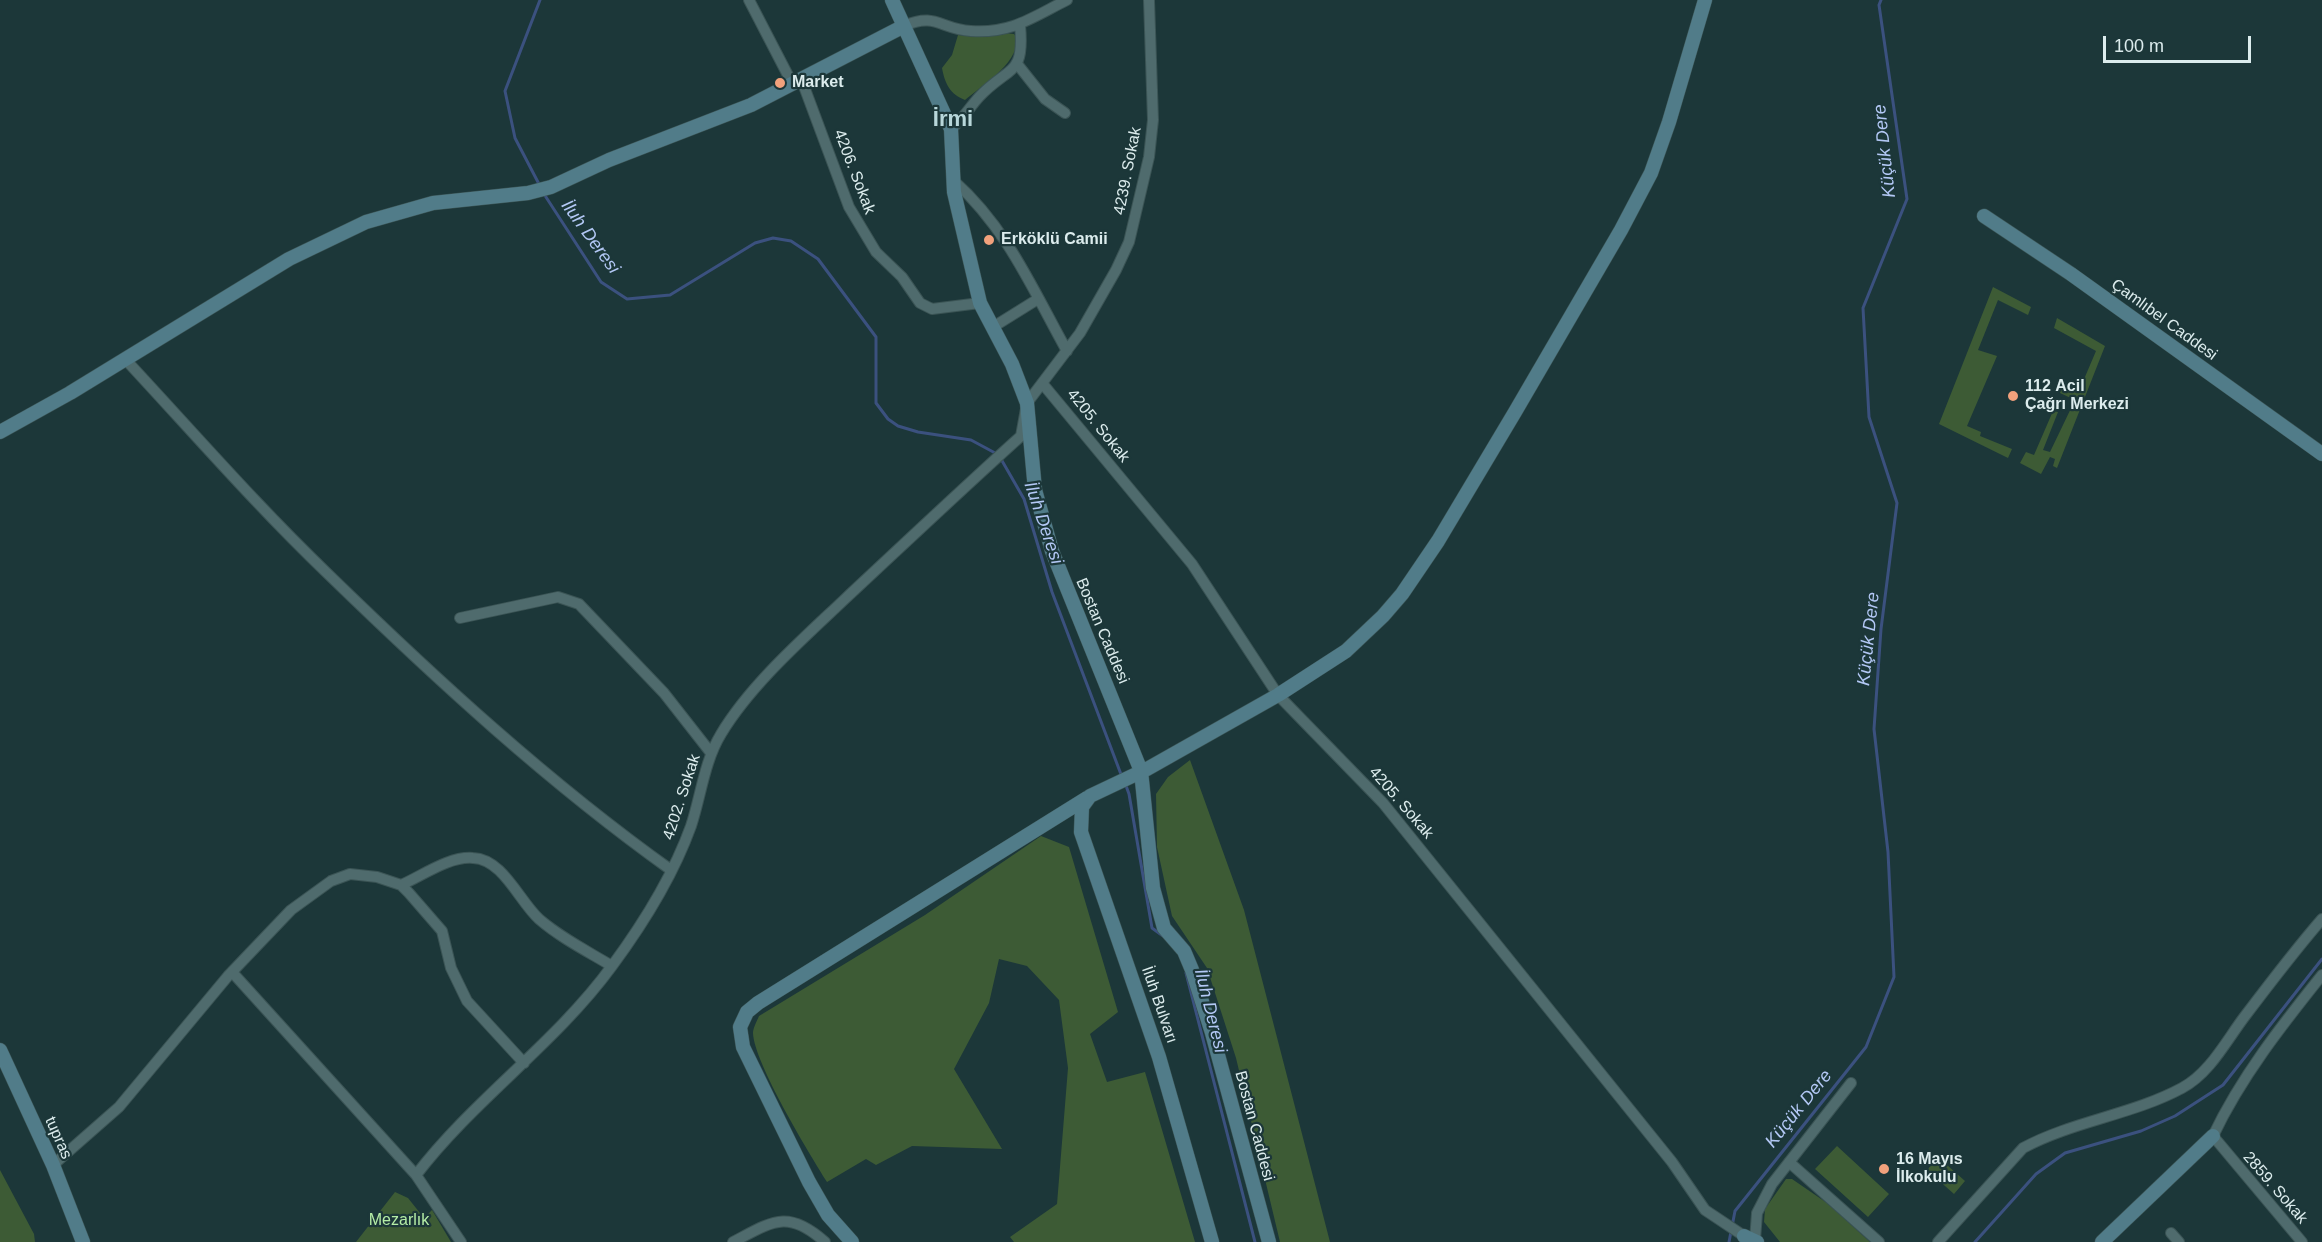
<!DOCTYPE html>
<html>
<head>
<meta charset="utf-8">
<style>
	body { margin:0 }
	#map { position:relative; width:2322px; height:1242px; overflow:hidden; background:#1c3739; font-family:Arial,sans-serif }
	canvas { display:block }
	.scale { position:absolute; left:2103px; top:36px; width:148px; height:27px; box-sizing:border-box; border:3px solid #dceced; border-top:0; padding-left:8px; font-size:18px; line-height:21px; white-space:nowrap; color:#dceced; -webkit-text-stroke:4px #1c3739; paint-order:stroke }
</style>
</head>
<body>
<div id="map">
<canvas width="2322" height="1242"></canvas>
<div class="scale">100 m</div>
</div>
<script>
const context = document.querySelector('canvas').getContext('2d');
context.lineJoin = 'round';
function fill(path, color) { context.fillStyle = color; context.fill(path, 'evenodd'); }
function trace(path, color, width, dash) { context.strokeStyle = color; context.lineWidth = width; context.lineCap = dash ? 'butt' : 'round'; context.setLineDash(dash || []); context.stroke(path); }
function label(font, color, halo, rows, align = 'center') {
  context.font = font + ' Arial,sans-serif'; context.lineWidth = 4.5; context.setLineDash([]); context.textBaseline = 'middle'; context.strokeStyle = halo; context.fillStyle = color; for (const [text, x, y, turn = 0] of rows) {
    context.save(); context.translate(x, y); context.rotate((+turn || 0) * Math.PI / 180); context.textAlign = isNaN(turn) ? turn : align; if (halo) context.strokeText(text, 0, 0); context.fillText(text, 0, 0); context.restore();
  }
}
fill(new Path2D(`
	M1005 33 1014 34 1018 39C1015 66 984 84 965 100 950 94 945 84 942 68L952 55 958 35 980 37Z
	M1993 287 2031 307 2028 315 1998 300 1978 350 1997 356 1967 426 1981 432 1980 436 2012 449 2008 458 1939 424Z
	M2057 318 2105 346 2057 468 2053 466 2055 459 2050 457 2041 474 2020 463 2026 452 2034 455 2053 411 2058 412 2043 450 2050 452 2075 400 2060 393 2063 385 2079 391 2096 351 2054 328Z
	M1190 760 1244 910 1330 1242H1280L1236 1058 1207 968 1172 916 1157 847 1156 794 1168 777Z
	M1041 836 1069 847 1118 1012 1090 1034 1107 1082 1145 1072 1195 1242H1014L1010 1237 1057 1204 1068 1068 1059 1000 1027 966 999 959 989 1003 954 1069 1002 1149 912 1146 876 1165 866 1159 827 1182C809 1153 754 1063 753 1033 753 1028 757 1021 759 1016L925 915Z
	M1837 1146 1889 1194 1868 1217 1815 1169Z
	M1938 1157 1965 1181 1954 1194 1927 1170Z
	M0 1170 34 1234 35 1242H0Z
	M1786 1179H1792L1827 1203 1870 1242H1780L1764 1222 1765 1209Z
	M395 1192 408 1198 424 1218 432 1210 451 1242H356Z`), '#3d5b35');
trace(new Path2D(`
	M540 186 515 138 505 91 540 0
	M544 194 601 282 627 299 670 295 755 243 773 238 791 241 818 259 876 337V403L888 419 898 426 918 432 971 440 997 454
	M1001 459 1024 499 1052 592 1122 777
	M1125 783 1129 794 1152 928 1163 936
	M1186 973 1255 1242
	M1729 1242 1735 1211 1866 1047 1894 977 1888 852 1874 729 1881 629 1897 503 1869 417 1863 308 1907 199 1879 5 1881 0
	M1975 1242 2036 1174 2065 1153 2141 1131 2175 1116 2223 1085 2322 959`), '#3b517f', 3);
const street = new Path2D(`
	M749 0 793 85
	M904 26C936 12 940 29 971 31 1011 34 1033 17 1067 0
	M1018 65 1045 99 1065 113
	M802 81 849 207 876 252 902 277 920 303 932 309 980 303
	M951 129C964 118 969 108 979 97 1009 65 1025 77 1020 25
	M954 181C1007 228 1033 290 1067 351
	M993 327 1038 299
	M125 359C192 431 257 506 328 574 436 679 549 783 671 870
	M1042 383 1192 564 1278 695 1383 803 1672 1162 1705 1210 1744 1236
	M460 618 558 597 579 604 664 693 711 753
	M401 885C422 876 449 856 473 858 503 859 519 901 539 919 561 938 587 951 612 966
	M232 972 416 1175 461 1242
	M1789 1162 1879 1242
	M53 1165 119 1107 228 976 291 910 331 881 350 874 377 877 401 885 409 893 442 931 451 968 467 1001 524 1063
	M416 1175C474 1099 555 1044 612 966 643 924 673 876 691 826 701 796 704 762 721 734 751 684 804 638 846 598 904 544 962 489 1021 436L1027 403 1080 333 1116 270 1129 242 1149 157 1153 120 1149 0
	M2171 1233 2179 1242
	M1755 1240 1757 1213 1772 1184 1851 1083
	M733 1242C773 1221 788 1209 825 1242
	M1938 1242 2023 1148C2073 1121 2132 1115 2182 1088 2210 1073 2226 1041 2245 1016 2270 983 2295 950 2322 919
	M2302 1242 2213 1136C2241 1077 2282 1025 2322 975`);
const secondary = new Path2D(`
	M892 0 951 129 954 192 980 303 1012 364 1027 403 1035 490 1052 551 1141 771 1153 888 1164 928 1184 951 1192 970 1212 1033 1269 1242
	M1984 216 2071 274 2322 454
	M0 432 70 393 289 259 366 222 433 203 528 193 551 187 609 160 751 105 904 26
	M0 1050 53 1165 83 1242
	M1744 1236 1757 1242
	M852 1242 828 1215 809 1182 743 1047 740 1027 747 1012 758 1003 1087 798
	M1212 1242 1159 1057 1081 832 1082 807 1090 796 1147 769 1278 695 1346 651 1383 616 1402 594 1438 541 1515 412 1621 230 1651 173 1669 122 1705 0
	M2102 1242 2213 1136`);
trace(street, '#3b5455', 12);
trace(secondary, '#3b5455', 15);
trace(street, '#4f6b6d', 10);
trace(secondary, '#517c89', 14);
for (const [x, y, r, color] of [
	[780,83,6,"#f1a17c"],
	[989,240,6,"#f1a17c"],
	[2013,396,6,"#f1a17c"],
	[1884,1169,6,"#f1a17c"]
]) { const dot = new Path2D(); dot.arc(x, y, r, 0, 2 * Math.PI); context.fillStyle = color; context.fill(dot); trace(dot, '#1c3739', 2); }
label('bold 16px', '#dceced', '#1c3739', [
	["Market",792,83],
	["Erköklü Camii",1001,240],
	["112 Acil",2025,387],
	["Çağrı Merkezi",2025,405],
	["16 Mayıs",1896,1160],
	["İlkokulu",1896,1178]
], 'left');
label('16px', '#dceced', '#1c3739', [
	["4239. Sokak",1128,171,-79],
	["4206. Sokak",854,172,69],
	["Çamlıbel Caddesi",2164,320,36],
	["4205. Sokak",1098,426,51],
	["Bostan Caddesi",1102,631,67],
	["4202. Sokak",682,797,-72],
	["4205. Sokak",1401,803,49],
	["İluh Bulvarı",1159,1005,71],
	["Bostan Caddesi",1254,1126,75],
	["tupras",58,1138,66],
	["2859. Sokak",2275,1188,49]
]);
label('16px', '#b5eda6', '#1c3739', [
	["Mezarlık",399,1221]
]);
label('italic 18px', '#b3c8f5', '#1c3739', [
	["Küçük Dere",1885,151,-96],
	["İluh Deresi",590,237,54],
	["İluh Deresi",1043,523,71],
	["Küçük Dere",1869,639,-84],
	["İluh Deresi",1210,1011,76],
	["Küçük Dere",1799,1109,-51]
]);
label('bold 22px', '#b8d7da', '#1c3739', [
	["İrmi",953,120]
]);
</script>
</body>
</html>
